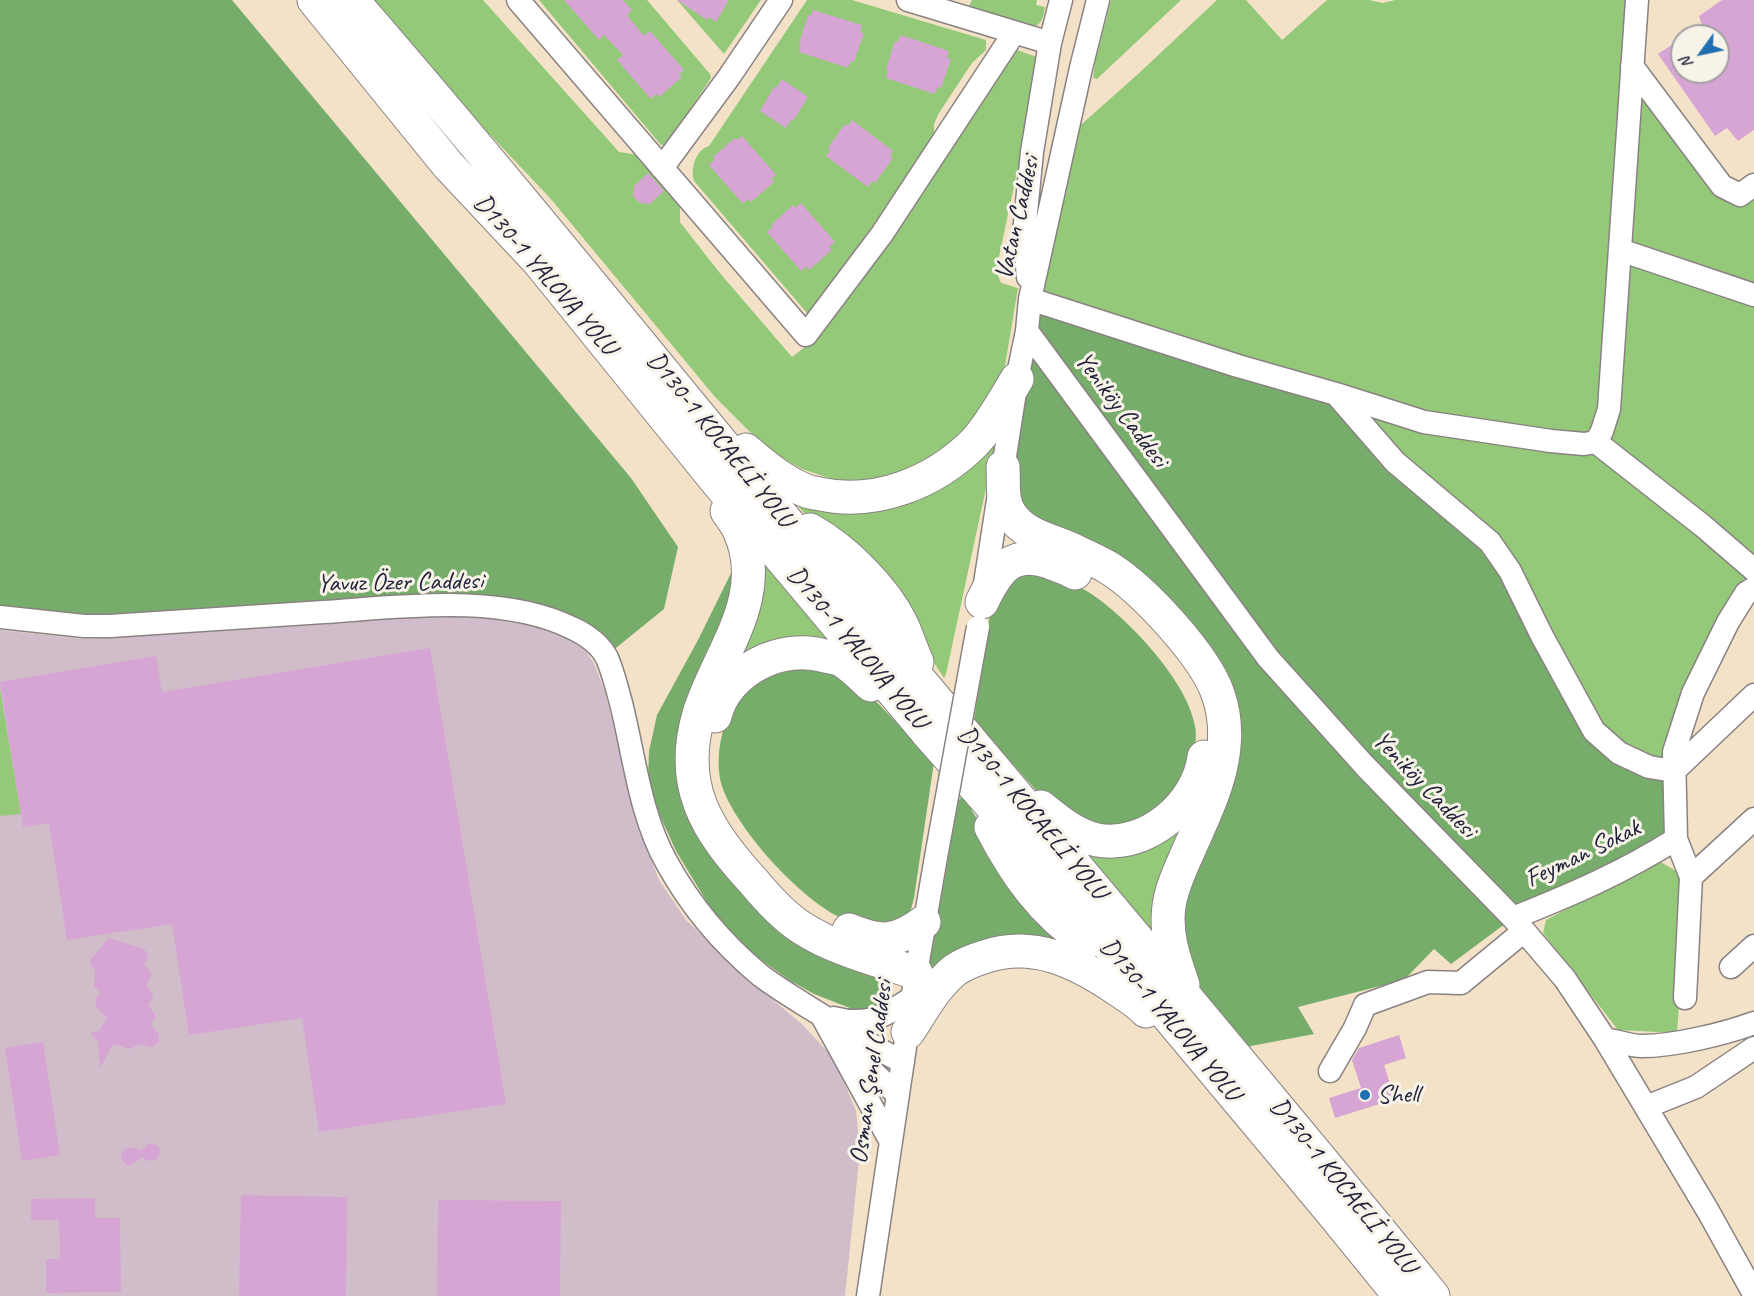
<!DOCTYPE html>
<html>
<head>
<meta charset="utf-8">
<style>
	body { margin:0 }
	#map { position:relative; width:1754px; height:1296px; overflow:hidden; background:#f3e2c8; font-family:Caveat,sans-serif }
	canvas { display:block }
	.north { position:absolute; left:1670px; top:24px; width:60px; height:60px; box-sizing:border-box; background:#f7f3e8; border:2px solid #a29fa3; border-radius:50%; rotate:237deg; font-size:16px; font-weight:700; line-height:24px; text-align:center; color:#22223b }
	.north::after { content:''; display:block; margin:auto; width:21px; height:27px; background:#1f6fb2; clip-path:polygon(50% 0,100% 100%,50% 72%,0 100%) }
</style>
</head>
<body>
<div id="map">
<canvas width="1754" height="1296"></canvas>
<div class="north">N</div>
</div>
<script>
const context = document.querySelector('canvas').getContext('2d');
context.lineJoin = 'round';
function fill(path, color) { context.fillStyle = color; context.fill(path, 'evenodd'); }
function trace(path, color, width, dash) { context.strokeStyle = color; context.lineWidth = width; context.lineCap = dash ? 'butt' : 'round'; context.setLineDash(dash || []); context.stroke(path); }
function label(font, color, halo, rows, align = 'center') {
  context.font = font + ' Caveat,sans-serif'; context.lineWidth = 6; context.setLineDash([]); context.textBaseline = 'middle'; context.strokeStyle = halo; context.fillStyle = color; for (const [text, x, y, turn = 0] of rows) {
    context.save(); context.translate(x, y); context.rotate((+turn || 0) * Math.PI / 180); context.textAlign = isNaN(turn) ? turn : align; if (halo) context.strokeText(text, 0, 0); context.fillText(text, 0, 0); context.restore();
  }
}
fill(new Path2D(`
	M404 615 487 617 547 627 580 643 594 663 605 692 638 822 659 880 686 920 760 989 803 1025 835 1060 856 1111 860 1151 845 1296H0V630L84 639 348 623Z`), '#d1bdca');
fill(new Path2D(`
	M370 0H483L619 152 638 155 680 204V222L719 272 792 357 818 337 1014 49 1037 57 1040 63 996 271 1001 283 1018 288 1003 378 989 407 921 475 850 485 802 469 781 457 750 432 715 397 550 198 442 84Z
	M539 0H647L710 74 711 78 666 145H661Z
	M677 0H761L724 54Z
	M807 0H852L986 40V50L972 63 939 113 934 124V137L812 314 807 313 694 181C690 168 696 150 709 146Z
	M972 0H1037L1036 5 1045 7C1043 19 1042 25 1030 28L969 6Z
	M1111 0H1181L1097 79 1093 78 1095 63Z
	M1217 0H1246L1282 40 1327 0H1369L1383 3 1395 0H1637L1632 66 1722 186 1754 185V588L1674 752 1649 767 1030 299 1065 139 1138 74Z
	M997 437 946 674 944 678 907 622 814 525 788 494 884 509 912 502 943 487 971 466Z
	M755 543 841 650 724 685Z
	M0 689 21 814 0 816Z
	M1185 818 1165 950 1076 847Z
	M1659 861 1688 878 1677 1033 1618 1030 1543 933 1546 920Z`), '#94c97a');
fill(new Path2D(`
	M0 0H232L631 478 678 547 664 609 606 656 539 616 282 615 0 617Z
	M1030 299 1336 394 1490 542 1594 731 1674 771 1676 839 1513 918 1451 964 1434 949 1404 980 1298 1007 1314 1034 1230 1050 1172 953 1225 727 1175 631 1032 534 1003 467Z
	M737 561 692 820 892 982 890 997 873 1010 860 1012 814 994 789 980 760 959 733 935 713 912 676 851 660 816 648 777 649 751 657 715 698 640Z
	M1038 573C1054 577 1070 582 1085 590 1124 613 1188 681 1195 726 1199 747 1188 778 1175 794 1169 801 1162 814 1154 819 1146 823 1112 829 1101 832L1049 805 974 720 991 606 1018 576Z
	M831 667 870 695 934 762 914 898 909 917C906 919 902 922 898 924 891 927 860 924 852 922 809 911 729 823 720 779 716 754 721 730 732 709 740 695 757 678 772 672 782 668 817 668 831 667Z
	M961 797 970 807 993 847 1093 955 1051 948 926 985 958 802Z`), '#77ad6a');
fill(new Path2D(`
	M564 0H623L632 10 627 15 642 34 645 35 650 31 684 70 679 74 682 77 659 97 656 94 651 99 617 60 623 55 604 35 599 40Z
	M677 0H729L716 22 709 17 707 20Z
	M1722 0H1754V130L1738 141 1727 128 1715 136 1658 54 1682 38V72H1718V36H1685L1702 25 1699 16Z
	M813 10 862 25 860 32 864 33 854 62 851 61 848 68 799 52 801 44H799L808 15 811 16Z
	M900 35 949 51 947 58 951 59 941 88 938 87 935 94 886 78 888 70 886 69 895 41 898 42Z
	M782 79 808 97 794 120 792 119 786 128 760 111 774 87 776 88Z
	M852 120 893 151 890 156 893 158 875 183 872 181 868 187 826 156 830 150 828 148 845 124 848 126Z
	M742 136 776 175 771 179 774 182 751 202 748 199 743 204 709 165 715 160 713 157 735 138 737 140Z
	M648 173 664 191 650 204 640 203 633 196 634 186Z
	M801 203 835 242 829 247 832 250 809 270 807 266 801 271 767 232 773 227 771 225 793 205 795 208Z
	M430 648 506 1104 319 1132 302 1018 189 1035 172 924 67 940 49 823 23 827 0 682 156 656 162 692Z
	M109 938 144 949 147 953 148 958 144 964 150 971 151 977 146 985 152 993 153 998 148 1005 154 1013 155 1018 151 1025 159 1035V1041L154 1046 150 1047 141 1044 129 1049 113 1044 100 1068 98 1042 90 1033 99 1031 107 1018 96 1007V999L101 993 94 986 95 972 90 963 91 959Z
	M1399 1035 1406 1058 1384 1065 1395 1099 1335 1118 1329 1098 1361 1088 1352 1060 1359 1048Z
	M43 1042 60 1155 22 1161 5 1048Z
	M149 1143 157 1145 160 1149 159 1157 156 1160 148 1161 142 1157 131 1165H127L121 1159V1156L124 1149 132 1147 140 1151Z
	M241 1195 347 1197 346 1296H239Z
	M95 1198V1218H120L121 1292 46 1293V1259H60L59 1220H31V1199Z
	M438 1200 561 1201 560 1296H437Z`), '#d7a5d4');
const minor = new Path2D(`
	M518 0 806 335 882 234 1014 33
	M908 0 1050 43
	M1632 66 1722 186 1740 195 1754 185
	M662 168 729 77 781 0
	M1620 250 1754 295
	M1028 277 1024 233 1032 152 1050 43 1061 0
	M1030 299 1238 366 1336 394 1395 462 1490 542 1510 571 1542 636 1594 731 1619 753 1649 767 1674 771
	M1027 331 1268 658 1365 766 1513 918 1565 979 1605 1039 1708 1211 1754 1294
	M1336 394 1424 422 1551 441 1584 444 1596 442 1602 431 1609 409 1637 0
	M1596 442 1703 526 1754 570
	M984 590 1017 379 1027 331 1030 299 1081 68 1098 0
	M0 617 84 626H110C181 622 252 617 324 612 400 607 501 593 572 628 585 634 600 644 607 658 613 672 617 688 621 703 634 754 640 816 667 863 690 905 723 944 760 975 781 991 804 1004 826 1018 851 1033 876 1049 903 1062
	M1674 771 1754 695
	M1691 877 1754 819
	M1513 918C1573 894 1622 873 1676 839
	M1731 967 1754 946
	M1685 998 1691 877 1676 839 1674 752 1693 693 1728 622 1746 593 1754 588
	M823 1018 891 1142
	M834 1018C867 1027 885 1016 912 998
	M1605 1039C1617 1041 1630 1046 1642 1046 1674 1046 1724 1034 1754 1023
	M850 1051 898 1095
	M1330 1071 1355 1028 1365 1005 1428 982 1461 983 1524 931
	M1646 1107 1696 1087 1754 1048
	M868 1296 916 973 936 857`);
const highway = new Path2D(`
	M314 0 448 165 539 262 714 478 926 731 999 814 1330 1210 1400 1296
	M352 0C504 175 649 356 797 534 1009 788 1224 1039 1433 1296
	M746 450C763 465 781 480 802 489 807 492 814 493 820 494 875 506 934 483 974 443 991 425 1004 400 1017 379
	M1003 467C1004 483 1001 502 1011 515 1026 537 1054 540 1077 552 1088 557 1099 562 1109 568 1144 590 1205 656 1218 694 1238 751 1209 804 1187 854 1180 870 1171 889 1169 906 1165 934 1174 959 1183 985
	M727 511C731 517 736 523 739 530 770 596 717 655 699 714 678 785 706 830 753 881 767 898 783 916 802 928 836 950 878 960 916 973
	M810 530C844 549 884 588 901 623 907 635 911 649 917 662
	M982 602C997 571 1011 549 1049 562 1058 566 1067 568 1075 573
	M715 716C726 670 782 643 825 656 831 657 838 658 843 661 853 667 862 677 871 685
	M1041 807C1058 821 1075 835 1097 840 1146 849 1198 805 1204 757
	M991 827C1015 873 1043 914 1087 942
	M849 930C881 943 896 943 924 922
	M908 1032C922 1011 935 986 955 970 964 964 974 960 984 957 1033 940 1077 962 1117 989 1127 996 1138 1002 1146 1011`);
trace(minor, '#8a8282', 25);
trace(highway, '#8a8282', 35);
trace(minor, '#fff', 22);
trace(highway, '#fff', 33);
const minorBridge = new Path2D(`
	M936 857 978 627`);
trace(minorBridge, '#8a8282', 25, []);
trace(minorBridge, '#fff', 22);
for (const [x, y, r, color] of [
	[1365,1095,6,"#1f6fb2"]
]) { const dot = new Path2D(); dot.arc(x, y, r, 0, 2 * Math.PI); context.fillStyle = color; context.fill(dot); trace(dot, '#f7f3e8', 2); }
label('26px', '#22223b', '#f7f3e8', [
	["Vatan Caddesi",1018,218,-77],
	["D130-1 YALOVA YOLU",545,275,49],
	["Yeniköy Caddesi",1121,410,53],
	["D130-1 KOCAELİ YOLU",720,440,51],
	["Yavuz Özer Caddesi",400,583,-1],
	["D130-1 YALOVA YOLU",857,648,50],
	["Yeniköy Caddesi",1424,785,46],
	["D130-1 KOCAELİ YOLU",1032,813,50],
	["Feyman Sokak",1583,854,-26],
	["D130-1 YALOVA YOLU",1170,1020,50],
	["Osman Şenel Caddesi",872,1072,-82],
	["D130-1 KOCAELİ YOLU",1343,1186,51]
]);
label('26px', '#22223b', '#f7f3e8', [
	["Shell",1377,1095]
], 'left');
</script>
</body>
</html>
